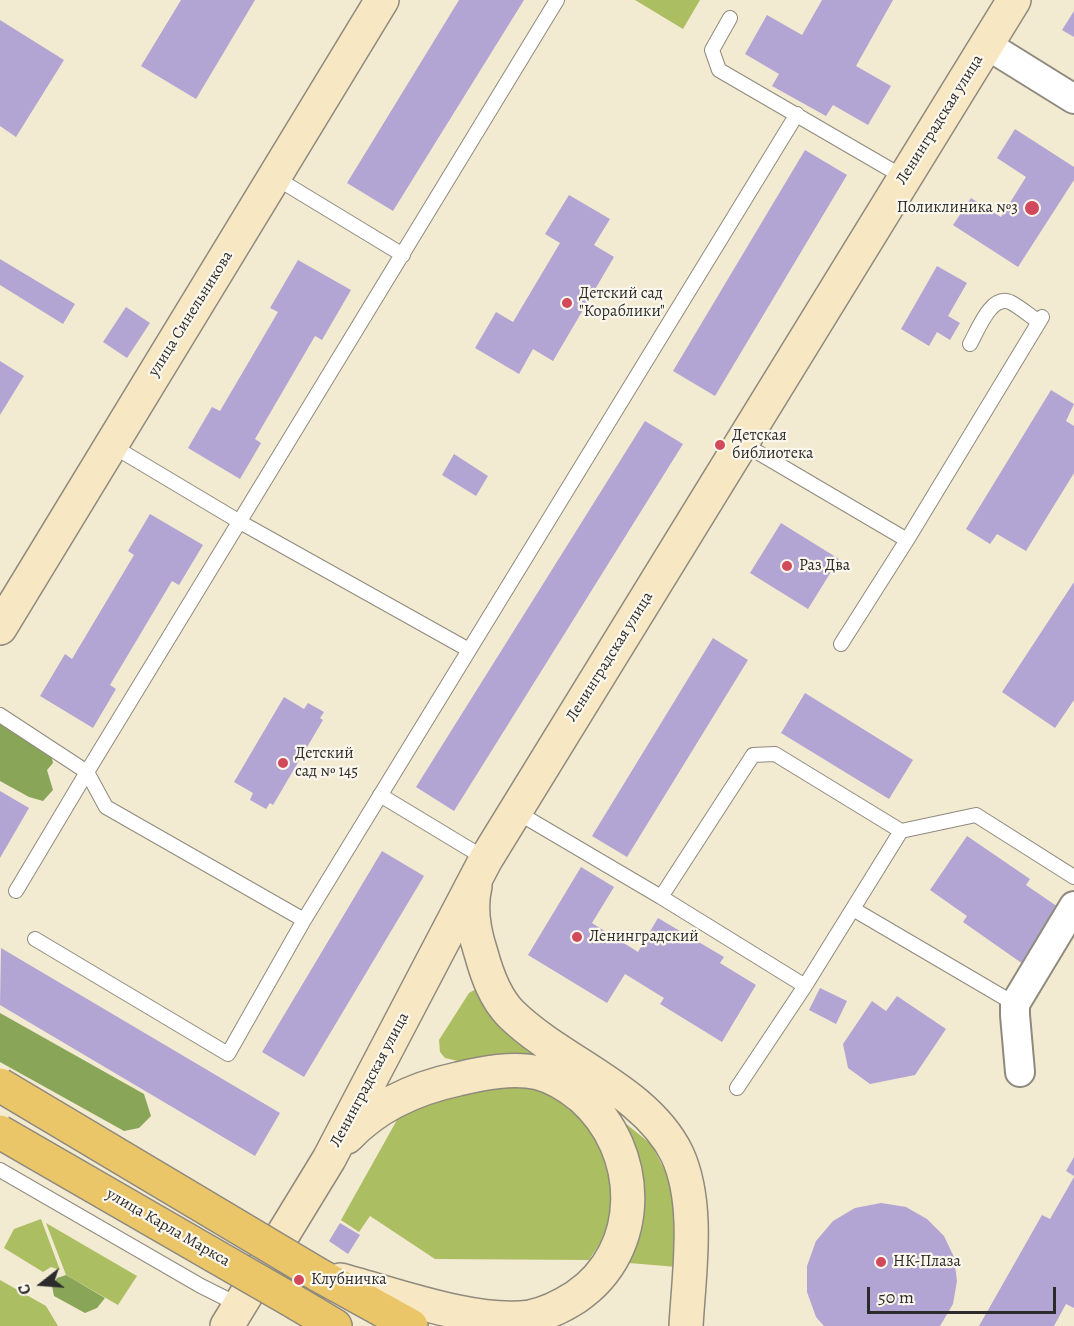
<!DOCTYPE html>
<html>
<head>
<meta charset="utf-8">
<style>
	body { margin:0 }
	#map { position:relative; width:1074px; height:1326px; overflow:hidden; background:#f3ead2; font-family:Alegreya,serif }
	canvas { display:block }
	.north { position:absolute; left:12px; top:1254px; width:60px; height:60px; -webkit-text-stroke:4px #fbf7ec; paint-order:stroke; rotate:253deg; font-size:16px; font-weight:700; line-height:24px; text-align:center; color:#2b2b2b }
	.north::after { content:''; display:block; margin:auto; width:21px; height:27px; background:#2b2b2b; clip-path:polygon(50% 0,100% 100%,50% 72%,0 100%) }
	.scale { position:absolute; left:867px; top:1287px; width:189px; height:27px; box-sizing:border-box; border:3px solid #2b2b2b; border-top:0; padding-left:8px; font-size:18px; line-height:21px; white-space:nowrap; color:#2b2b2b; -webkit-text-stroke:4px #fbf7ec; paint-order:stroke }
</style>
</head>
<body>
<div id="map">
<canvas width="1074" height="1326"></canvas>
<div class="north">С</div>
<div class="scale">50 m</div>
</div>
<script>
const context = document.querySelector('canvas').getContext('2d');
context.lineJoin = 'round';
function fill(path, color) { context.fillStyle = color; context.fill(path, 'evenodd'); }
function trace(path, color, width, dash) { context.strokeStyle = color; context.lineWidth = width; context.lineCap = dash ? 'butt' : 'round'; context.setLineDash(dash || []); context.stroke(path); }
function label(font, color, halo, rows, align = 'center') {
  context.font = font + ' Alegreya,serif'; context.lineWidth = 4.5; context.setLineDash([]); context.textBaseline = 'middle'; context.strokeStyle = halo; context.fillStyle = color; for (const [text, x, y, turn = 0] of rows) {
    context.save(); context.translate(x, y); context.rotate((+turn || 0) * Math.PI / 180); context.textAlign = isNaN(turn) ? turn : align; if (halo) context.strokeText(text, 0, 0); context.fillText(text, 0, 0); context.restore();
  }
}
fill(new Path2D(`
	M635 0H700L683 29Z
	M476 989 554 1064 462 1062 445 1058 440 1052 439 1040 469 993Z
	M489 1085 539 1088 569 1105 598 1138 612 1181V1209L607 1227 600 1243 589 1260 435 1259 370 1216 359 1232 341 1220 402 1111Z
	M609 1110 651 1144 670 1180 676 1205 677 1267 629 1263 637 1238Z
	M41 1219 60 1270 51 1267 43 1272 4 1248 14 1229Z
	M46 1223 137 1276 118 1305 66 1275Z
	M0 1280 46 1306 58 1326H0Z`), '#acbe62');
fill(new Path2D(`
	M0 721 51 754 53 763 47 770 53 790 43 801 29 797 0 781Z
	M0 1013 144 1094 151 1116 139 1128 124 1131 0 1062Z
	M66 1275 105 1298 97 1308 85 1313 54 1296 52 1286 57 1278Z`), '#89a558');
fill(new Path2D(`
	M181 0H255L196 99 141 66Z
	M459 0H524L393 211 347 183Z
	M822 0H893L856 66 891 86 868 125 833 105 826 116 772 86 779 74 745 54 767 15 802 35Z
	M1074 11V37L1062 30Z
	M0 20 64 60 16 137 0 126Z
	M1015 129 1074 167V180L1018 267 953 225 971 198 1001 217 1026 177 997 158Z
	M805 150 847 175 715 396 673 371Z
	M569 195 610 219 594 245 614 257 553 361 533 349 519 374 475 348 496 312 513 322 560 243 545 234Z
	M0 259 75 304 63 324 0 285Z
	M298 260 351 290 322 340 315 336 255 439 261 443 240 479 188 448 212 407 220 411 278 312 270 308Z
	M937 266 967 283 948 316 960 323 950 340 937 332 929 346 901 329Z
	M126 307 150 323 127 358 103 342Z
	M0 361 24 376 0 415Z
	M1051 390 1074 404 1066 421 1074 426V473L1026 551 997 534 990 544 966 529Z
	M645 421 683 444 454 811 416 787Z
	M454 454 488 476 476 496 442 475Z
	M150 514 203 545 179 585 172 581 110 685 116 689 93 728 40 696 65 654 72 659 134 555 128 551Z
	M781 523 839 559 808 609 750 573Z
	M1074 582V700L1055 728 1002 692Z
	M713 638 748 660 627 857 592 836Z
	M805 693 913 760 889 799 781 733Z
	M284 697 304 709 308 703 324 712 320 718 323 720 273 805 270 803 266 809 250 800 253 793 234 782Z
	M0 791 29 808 0 858Z
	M967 836 1030 879 1026 885 1061 909 1023 964 963 922 967 916 930 890Z
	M382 851 424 876 304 1077 262 1052Z
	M581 867 614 887 592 923 638 952 658 918 724 957 720 963 756 985 722 1042 660 1004 664 998 625 974 607 1003 528 955Z
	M1 948 280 1113 255 1156 0 1005Z
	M820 988 847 1001 836 1024 809 1010Z
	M897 996 946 1029 915 1075 870 1084 848 1068 843 1044 872 1001 886 1011Z
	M1074 1157V1176L1066 1171Z
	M1074 1177V1308L1066 1304 1054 1326H979L1042 1215 1050 1219Z
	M881 1203 906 1207 927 1219 944 1236 954 1257 957 1281 953 1304 940 1326H824L816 1317 807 1292V1266L816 1241 833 1221 855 1208Z
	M340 1223 360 1235 348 1254 329 1241Z`), '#b3a5d3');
const service = new Path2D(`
	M730 18 712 50 719 70 905 178
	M276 178 403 255
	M970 344C978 330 991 294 1010 302 1020 307 1030 316 1039 322
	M742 443 907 540 841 644
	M111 445 240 522 469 650
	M907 540 1042 317
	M0 715 87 772 16 891
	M380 795 486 859
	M515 811 661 897 753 755 775 754 901 831 976 815 1074 877
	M661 897 805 986 901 831
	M853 909 1015 1004
	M304 920 106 807 87 772 557 0
	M35 939 228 1054 304 920 797 114
	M737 1088 805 986
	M0 1170 201 1286 239 1305`);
const minor = new Path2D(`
	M987 45 1074 99
	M1020 1072 1015 1015V1004L1074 906`);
const secondary = new Path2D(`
	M0 628C126 418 256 210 382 0
	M475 886C470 907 474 932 481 953 487 975 495 998 511 1014 561 1063 646 1090 677 1154 700 1203 689 1273 686 1326
	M340 1280C393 1294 476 1325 530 1317 546 1314 562 1306 576 1297 645 1250 643 1151 582 1097 570 1087 554 1077 539 1073 513 1067 483 1073 458 1079 416 1088 377 1105 347 1137
	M227 1326 329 1159 486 859 1014 0`);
const primary = new Path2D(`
	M317 1274 411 1326
	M298 1304 335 1326`);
trace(service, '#8f8a7e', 16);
trace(minor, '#8f8a7e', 32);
trace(secondary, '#8f8a7e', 36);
trace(primary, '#8f8a7e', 36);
trace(service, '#fff', 14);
trace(minor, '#fff', 28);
trace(secondary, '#f7e8c3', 33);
trace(primary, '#ebc669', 33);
const primaryBridge = new Path2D(`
	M0 1085 317 1274
	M0 1132 298 1304`);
trace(primaryBridge, '#8f8a7e', 36, []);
trace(primaryBridge, '#ebc669', 33);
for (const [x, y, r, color] of [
	[1032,208,8,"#d1495b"],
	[567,303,6,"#d1495b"],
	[720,445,6,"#d1495b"],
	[787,566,6,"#d1495b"],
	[283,763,6,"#d1495b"],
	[577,937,6,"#d1495b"],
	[881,1262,6,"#d1495b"],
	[299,1280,6,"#d1495b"]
]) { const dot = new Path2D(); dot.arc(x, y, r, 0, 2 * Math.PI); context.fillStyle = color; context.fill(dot); trace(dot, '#fbf7ec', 2); }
label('16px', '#2b2b2b', '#fbf7ec', [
	["Ленинградская улица",940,120,-58],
	["улица Синельникова",191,314,-58],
	["Ленинградская улица",610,657,-58],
	["Ленинградская улица",370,1080,-62],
	["улица Карла Маркса",168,1228,30]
]);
label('16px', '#2b2b2b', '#fbf7ec', [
	["Поликлиника №3",1018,208,"right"],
	["Детский сад",579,294],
	["\"Кораблики\"",579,312],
	["Детская",732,436],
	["библиотека",732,454],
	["Раз Два",799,566],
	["Детский",295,754],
	["сад № 145",295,772],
	["Ленинградский",589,937],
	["НК-Плаза",893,1262],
	["Клубничка",311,1280]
], 'left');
</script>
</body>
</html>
